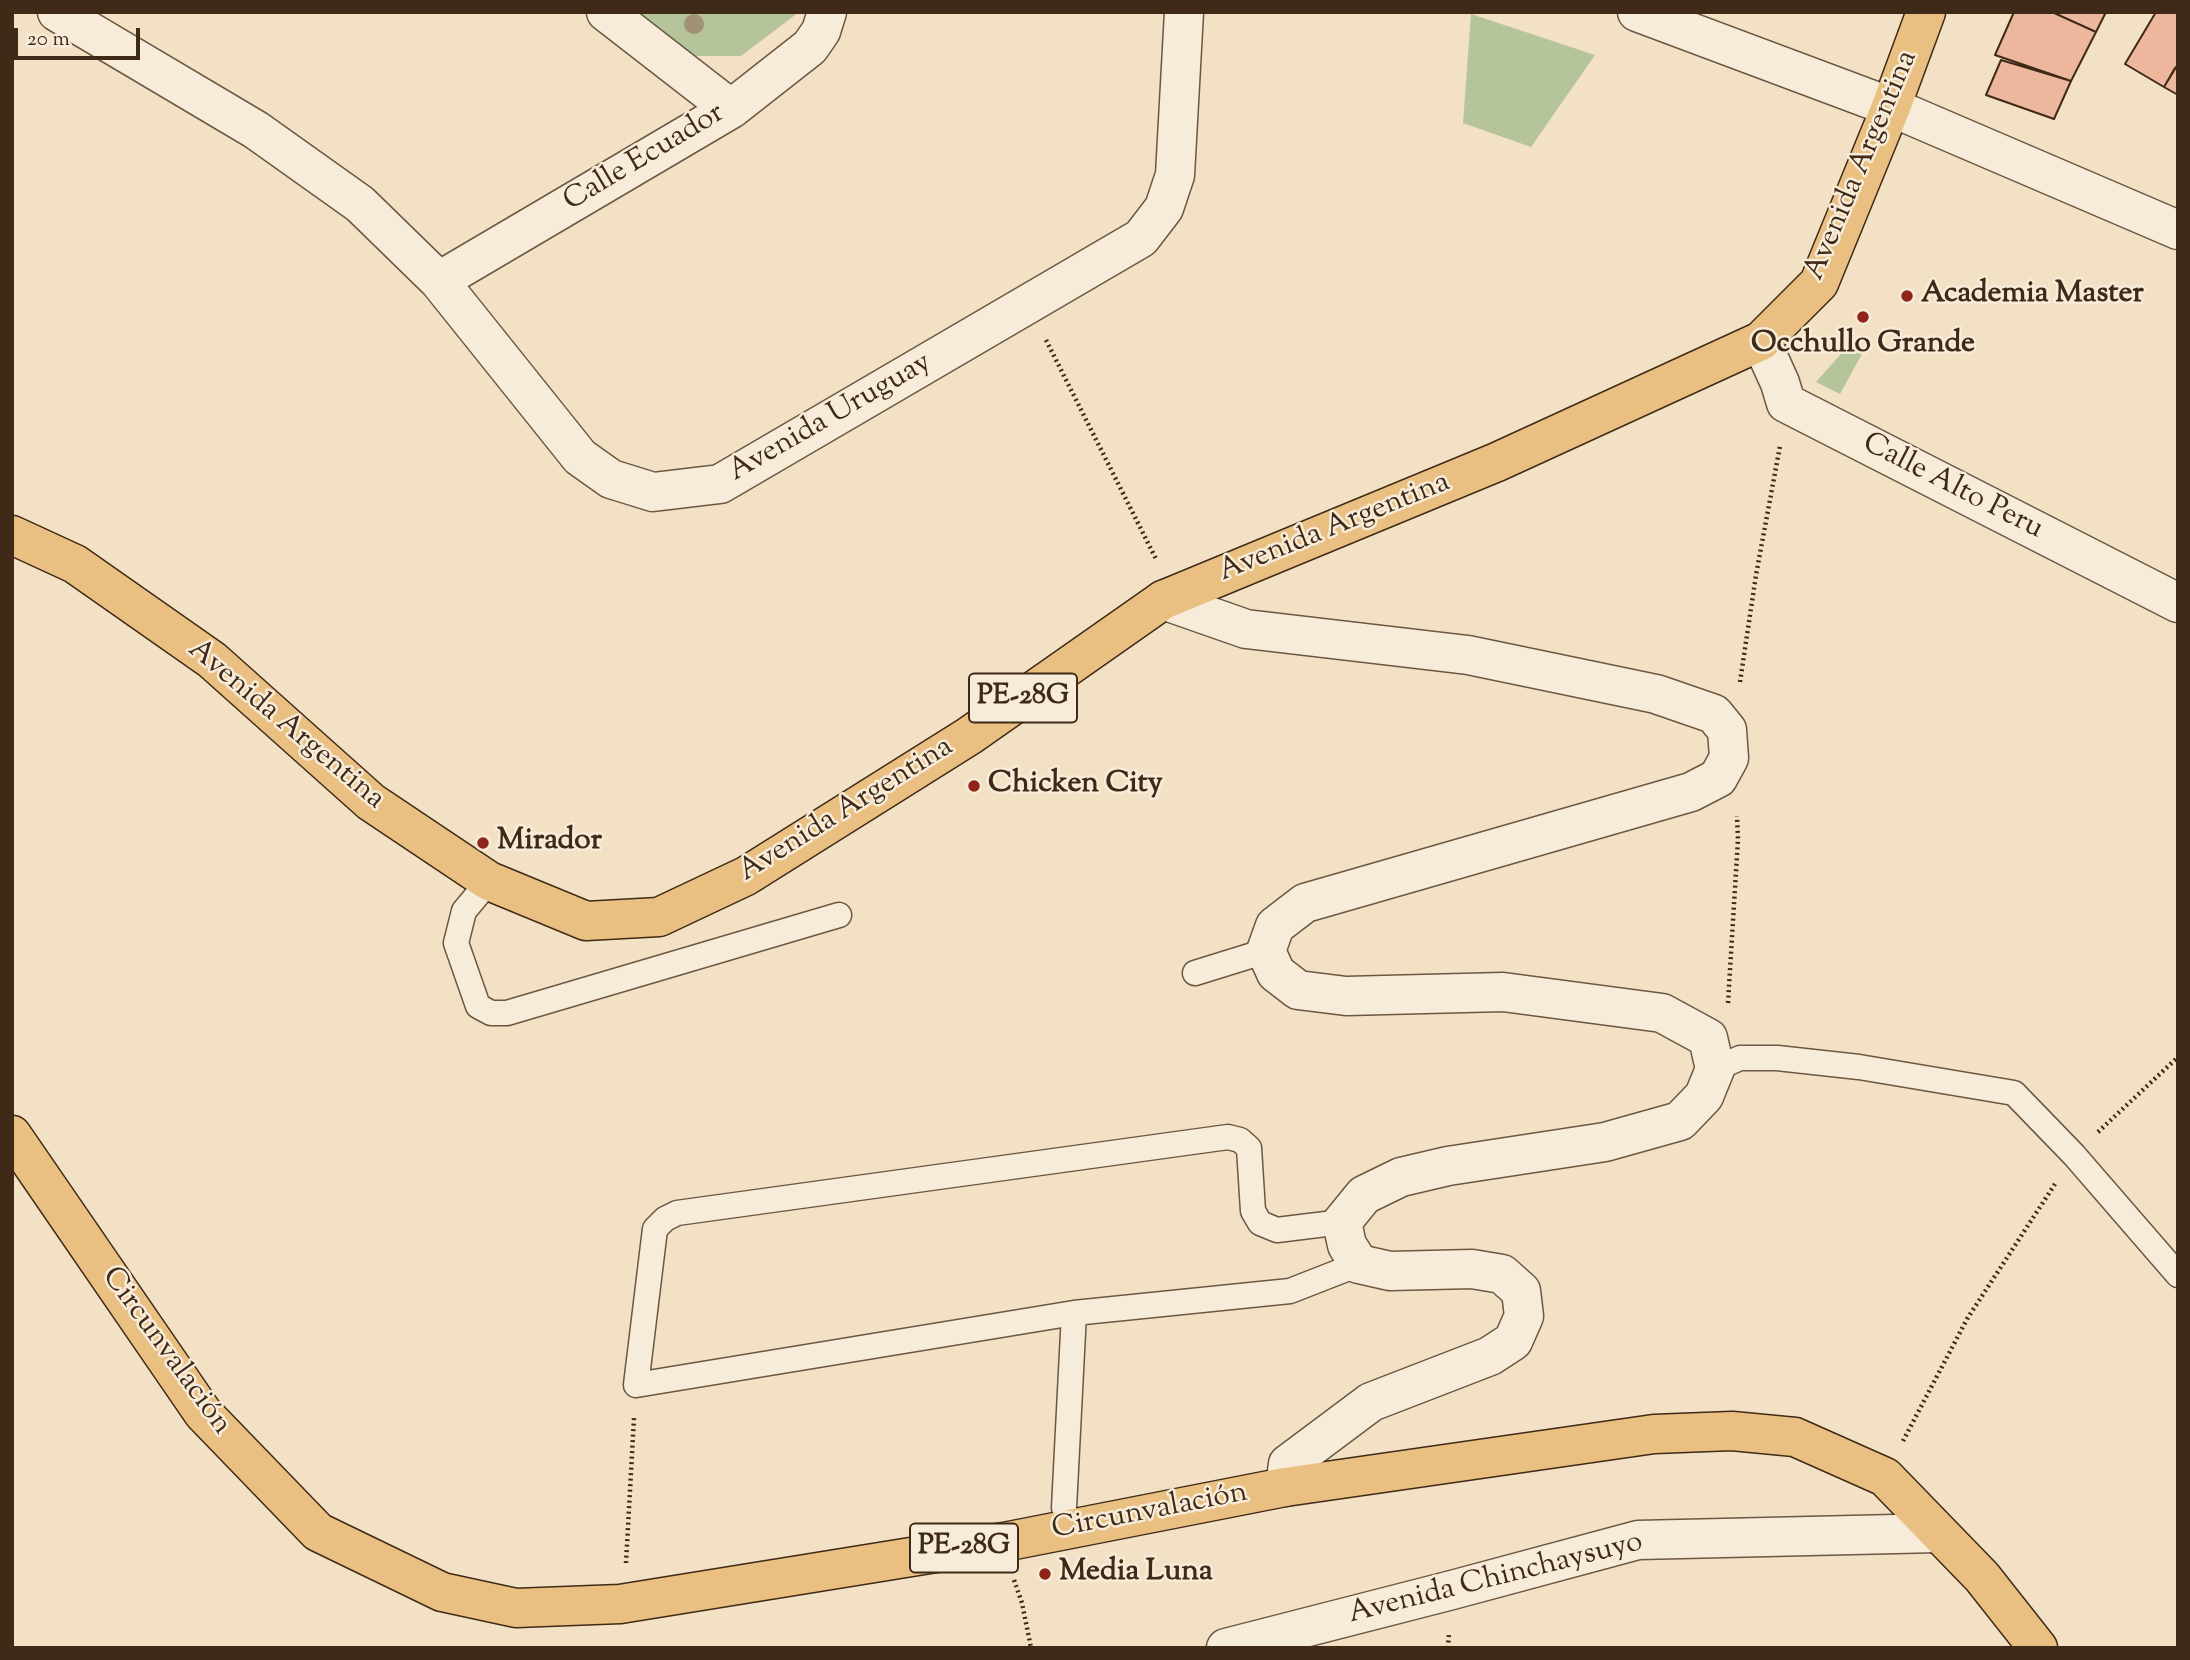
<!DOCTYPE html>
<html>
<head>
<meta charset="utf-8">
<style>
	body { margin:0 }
	#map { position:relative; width:2190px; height:1660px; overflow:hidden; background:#f3e1c5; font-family:"Sorts Mill Goudy",serif }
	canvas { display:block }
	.frame { position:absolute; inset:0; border:14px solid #3f2917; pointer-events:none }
	.scale { position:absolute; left:14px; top:28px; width:126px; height:32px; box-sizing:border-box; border:4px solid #3f2917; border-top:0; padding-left:9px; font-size:21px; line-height:24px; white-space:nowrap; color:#3f2917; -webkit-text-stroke:5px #f7ecd9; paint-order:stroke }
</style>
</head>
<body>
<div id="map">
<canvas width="2190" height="1660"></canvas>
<div class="frame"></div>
<div class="scale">20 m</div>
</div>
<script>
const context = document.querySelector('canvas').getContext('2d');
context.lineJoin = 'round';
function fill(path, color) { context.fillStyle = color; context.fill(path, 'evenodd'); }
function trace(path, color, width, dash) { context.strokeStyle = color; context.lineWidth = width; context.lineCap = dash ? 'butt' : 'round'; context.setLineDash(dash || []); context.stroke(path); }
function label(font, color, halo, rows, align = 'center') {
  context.font = font + ' "Sorts Mill Goudy",serif'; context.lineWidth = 5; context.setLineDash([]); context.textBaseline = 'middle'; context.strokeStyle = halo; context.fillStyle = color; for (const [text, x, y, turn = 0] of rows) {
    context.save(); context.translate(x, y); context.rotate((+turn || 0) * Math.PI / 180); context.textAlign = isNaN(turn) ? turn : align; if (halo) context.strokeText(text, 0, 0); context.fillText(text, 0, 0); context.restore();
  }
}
fill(new Path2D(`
	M637 12H799L741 56H688Z
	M1471 14 1595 55 1531 147 1463 123Z
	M1848 346 1863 352 1840 394 1816 382Z`), '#b5c49a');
const building = new Path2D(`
	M2014 12H2052L2096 32 2071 81 1995 55Z
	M2052 12H2106L2096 32Z
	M2156 12H2178V64L2164 87 2125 64Z
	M2001 60 2071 81 2054 119 1986 95Z
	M2175 68 2178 69V95L2164 87Z`);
fill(building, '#ecb79c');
trace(building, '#3f2917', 2);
const lane = new Path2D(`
	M489 881 464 911 456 943 478 1006 491 1013H507L839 915
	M1195 973 1266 951
	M1715 1069 1740 1058H1777L1859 1067 2014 1093 2074 1155 2178 1275
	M1342 1222 1277 1230 1260 1223 1253 1211 1249 1148 1240 1140 1228 1137 677 1213 665 1219 655 1229 636 1385 1074 1313 1290 1291 1359 1264
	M1064 1508 1074 1313`);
const street = new Path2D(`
	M57 12 256 130 360 204 439 281 580 457 611 479 653 492 720 484 1141 238 1164 208 1175 175 1184 12
	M606 12 731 109
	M1637 12 1891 107 2178 230
	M439 281 731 109 810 47 821 31 827 12
	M1761 341 1780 383 1786 403 2178 603
	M1163 600 1246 629 1468 655 1656 694 1714 714 1727 730 1729 758 1718 778 1691 792 1305 903 1275 926 1266 951 1276 973 1298 990 1346 996 1503 992 1662 1013 1708 1038 1715 1069 1704 1096 1680 1121 1605 1142 1448 1166 1401 1177 1364 1195 1342 1222 1347 1245 1359 1264 1390 1271 1472 1269 1502 1274 1521 1291 1524 1316 1513 1341 1490 1356 1371 1402 1288 1464 1285 1487
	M1226 1648 1452 1590 1638 1540 1938 1533`);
const highway = new Path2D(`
	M12 535 75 564 212 660 371 802 489 881 586 921 659 917 746 876 969 736 1163 600 1497 462 1761 341 1819 283 1891 107 1926 12
	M12 1135 203 1413 318 1532 442 1592 516 1608 620 1604 1004 1542 1285 1487 1654 1434 1732 1431 1795 1437 1885 1477 1982 1577 2038 1648`);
trace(lane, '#6c5742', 27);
trace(street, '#6c5742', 41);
trace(highway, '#3f2917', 41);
trace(new Path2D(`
	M1046 340 1157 561
	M1740 682 1756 575 1780 446
	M1728 1003 1738 839 1737 816
	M2098 1132 2178 1057
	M1903 1441 1967 1319 2055 1184
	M626 1563 634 1418
	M1014 1580 1022 1603 1031 1648
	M1448 1648 1449 1633`), '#3f2917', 4.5, [2, 3.5]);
trace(lane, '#f7ecd9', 24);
trace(street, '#f7ecd9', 38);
trace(highway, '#eac082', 38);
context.fillStyle = '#a09177';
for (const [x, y] of [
	[694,24]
]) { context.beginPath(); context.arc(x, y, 10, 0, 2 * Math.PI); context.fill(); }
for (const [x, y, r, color] of [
	[1907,296,7,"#8f2418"],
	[1863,317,7,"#8f2418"],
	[974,786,7,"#8f2418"],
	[483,843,7,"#8f2418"],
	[1045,1574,7,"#8f2418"]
]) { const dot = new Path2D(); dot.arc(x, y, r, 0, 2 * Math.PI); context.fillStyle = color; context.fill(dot); trace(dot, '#f7ecd9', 2.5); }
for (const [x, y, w] of [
	[1023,698,108],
	[964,1548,108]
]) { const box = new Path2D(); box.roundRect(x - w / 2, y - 24.5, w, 49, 5); context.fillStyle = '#f7ecd9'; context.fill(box); trace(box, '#3f2917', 2); }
label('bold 28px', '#3f2917', null, [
	["PE-28G",1023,698],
	["PE-28G",964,1548]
]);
label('30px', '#3f2917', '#f7ecd9', [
	["Calle Ecuador",645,159,-31],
	["Avenida Argentina",1863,166,-67],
	["Avenida Uruguay",831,419,-30],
	["Calle Alto Peru",1952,488,27],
	["Avenida Argentina",1335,529,-22],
	["Avenida Argentina",285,726,40],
	["Avenida Argentina",847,811,-32],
	["Circunvalación",165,1352,54],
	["Circunvalación",1150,1513,-11],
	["Avenida Chinchaysuyo",1496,1580,-14]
]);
label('bold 30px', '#3f2917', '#f7ecd9', [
	["Academia Master",1921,296],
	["Occhullo Grande",1863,346,"center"],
	["Chicken City",988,786],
	["Mirador",497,843],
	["Media Luna",1059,1574]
], 'left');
</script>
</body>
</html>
